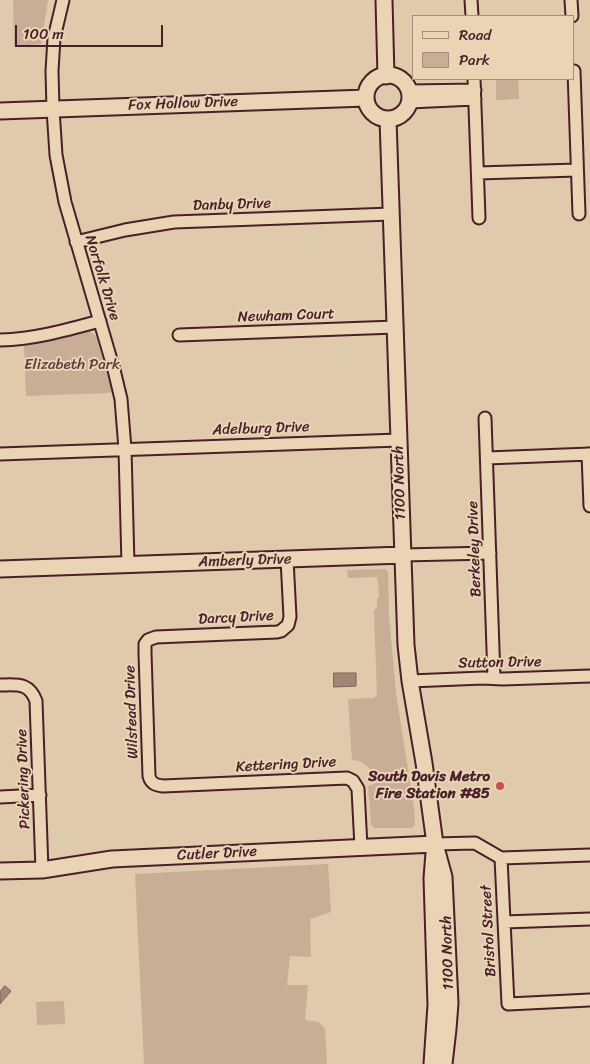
<!DOCTYPE html>
<html>
<head>
<meta charset="utf-8">
<style>
	body { margin:0 }
	#map { position:relative; width:590px; height:1064px; overflow:hidden; background:#dfcaab; font-family:Sriracha,sans-serif }
	canvas { display:block }
	.legend { position:absolute; left:412px; top:15px; width:162px; height:65px; box-sizing:border-box; background:#e9d5b3; border:1px solid #a98c7d; margin:0; padding:6px 9px; list-style:none; font-size:15px; color:#4a1f2b }
	.legend li { display:flex; align-items:center; gap:10px; height:25px }
	.legend b { width:25px; border:1px solid #a98c7d }
	.scale { position:absolute; left:15px; top:25px; width:148px; height:22px; box-sizing:border-box; border:2px solid #4a1f2b; border-top:0; padding-left:6px; font-size:15px; line-height:18px; white-space:nowrap; color:#4a1f2b; -webkit-text-stroke:4px #e9d5b3; paint-order:stroke }
</style>
</head>
<body>
<div id="map">
<canvas width="590" height="1064"></canvas>
<ul class="legend">
<li><b style="height:6px;background:#e9d5b3"></b>Road</li>
<li><b style="height:14px;background:#c7ae95"></b>Park</li>
</ul>
<div class="scale">100 m</div>
</div>
<script>
const context = document.querySelector('canvas').getContext('2d');
context.lineJoin = 'round';
function fill(path, color) { context.fillStyle = color; context.fill(path, 'evenodd'); }
function trace(path, color, width, dash) { context.strokeStyle = color; context.lineWidth = width; context.lineCap = dash ? 'butt' : 'round'; context.setLineDash(dash || []); context.stroke(path); }
function label(font, color, halo, rows, align = 'center') {
  context.font = font + ' Sriracha,sans-serif'; context.lineWidth = 4; context.setLineDash([]); context.textBaseline = 'middle'; context.strokeStyle = halo; context.fillStyle = color; for (const [text, x, y, turn = 0] of rows) {
    context.save(); context.translate(x, y); context.rotate((+turn || 0) * Math.PI / 180); context.textAlign = isNaN(turn) ? turn : align; if (halo) context.strokeText(text, 0, 0); context.fillText(text, 0, 0); context.restore();
  }
}
fill(new Path2D(`
	M13 0H48L41 44 14 47Z
	M496 79H518L519 99 496 100Z
	M86 331 91 332 96 336 112 391 107 393 26 396 24 345 45 341Z
	M386 569 388 572 389 615 396 693 414 807 415 825 412 828H374L371 824 368 786 377 783C373 771 366 760 352 760L348 699 374 698 377 694 374 610 377 608V599L379 597C379 590 378 584 377 577L348 578 347 570Z
	M328 864 331 912 310 919 311 957 290 956 287 985H308L305 1020 319 1022 325 1029 327 1064H144L135 874Z
	M64 1001 65 1024 37 1025 36 1002Z`), '#c7ae95');
const water = new Path2D(`
	M334 673H356V686L334 687Z
	M5 986 11 991 0 1004V992Z`);
fill(water, '#a48678');
trace(water, '#805d59', 1);
const minor = new Path2D(`
	M63 0 54 38 52 71 53 109 56 155 65 202 114 370 121 399 125 449 128 565
	M471 0 472 16
	M571 0 572 16
	M574 71 579 214
	M474 79 479 218
	M409 91 475 90
	M409 102 475 99
	M478 173 577 170
	M76 242 125 230 174 222 391 214
	M179 335 395 327
	M0 340C35 339 67 330 100 321
	M485 418 494 678
	M0 454 399 440
	M588 454 590 506
	M487 458 590 454
	M403 555 490 553
	M287 559 290 617 288 625 281 631 277 632 156 637 148 640 145 644V653L149 776C151 784 156 785 163 786L347 778 353 781 358 789 361 847
	M410 681 483 678 503 679 590 676
	M0 685C17 685 29 682 36 701L42 870
	M0 797 40 795
	M435 844 475 843 501 858 590 855
	M501 858 508 1004 590 1000
	M504 922 590 919`);
const tertiary = new Path2D(`
	M384 0 386 76
	M366 97a22 22 0 1 1 44 0a22 22 0 1 1-44 0Z
	M0 111 366 98
	M388 119 406 645 410 681 424 763 435 844 444 877 450 1003 448 1029 444 1064
	M0 569 403 555
	M0 871 42 870 112 859 435 844
	M432 1064 436 1005 432 878 434 853`);
trace(minor, '#4a1f2b', 15);
trace(tertiary, '#4a1f2b', 19);
trace(minor, '#e9d5b3', 11);
trace(tertiary, '#e9d5b3', 15);
for (const [x, y, r, color] of [
	[500,786,5,"#d1495b"]
]) { const dot = new Path2D(); dot.arc(x, y, r, 0, 2 * Math.PI); context.fillStyle = color; context.fill(dot); trace(dot, '#e9d5b3', 2); }
label('15px', '#4a1f2b', '#e9d5b3', [
	["Fox Hollow Drive",183,104,-2],
	["Danby Drive",232,205,-2],
	["Norfolk Drive",102,278,73],
	["Newham Court",286,316,-2],
	["Adelburg Drive",261,429,-2],
	["1100 North",400,483,-92],
	["Berkeley Drive",475,549,-92],
	["Amberly Drive",245,561,-2],
	["Darcy Drive",236,618,-3],
	["Sutton Drive",500,663,-1],
	["Wilstead Drive",132,712,-92],
	["Kettering Drive",286,765,-3],
	["Pickering Drive",24,779,-92],
	["Cutler Drive",217,854,-3],
	["Bristol Street",489,931,-93],
	["1100 North",448,953,-92]
]);
label('15px', '#633c40', '#e9d5b3', [
	["Elizabeth Park",72,365]
]);
label('bold 15px', '#4a1f2b', '#e9d5b3', [
	["South Davis Metro",490,777],
	["Fire Station #85",490,794]
], 'right');
</script>
</body>
</html>
